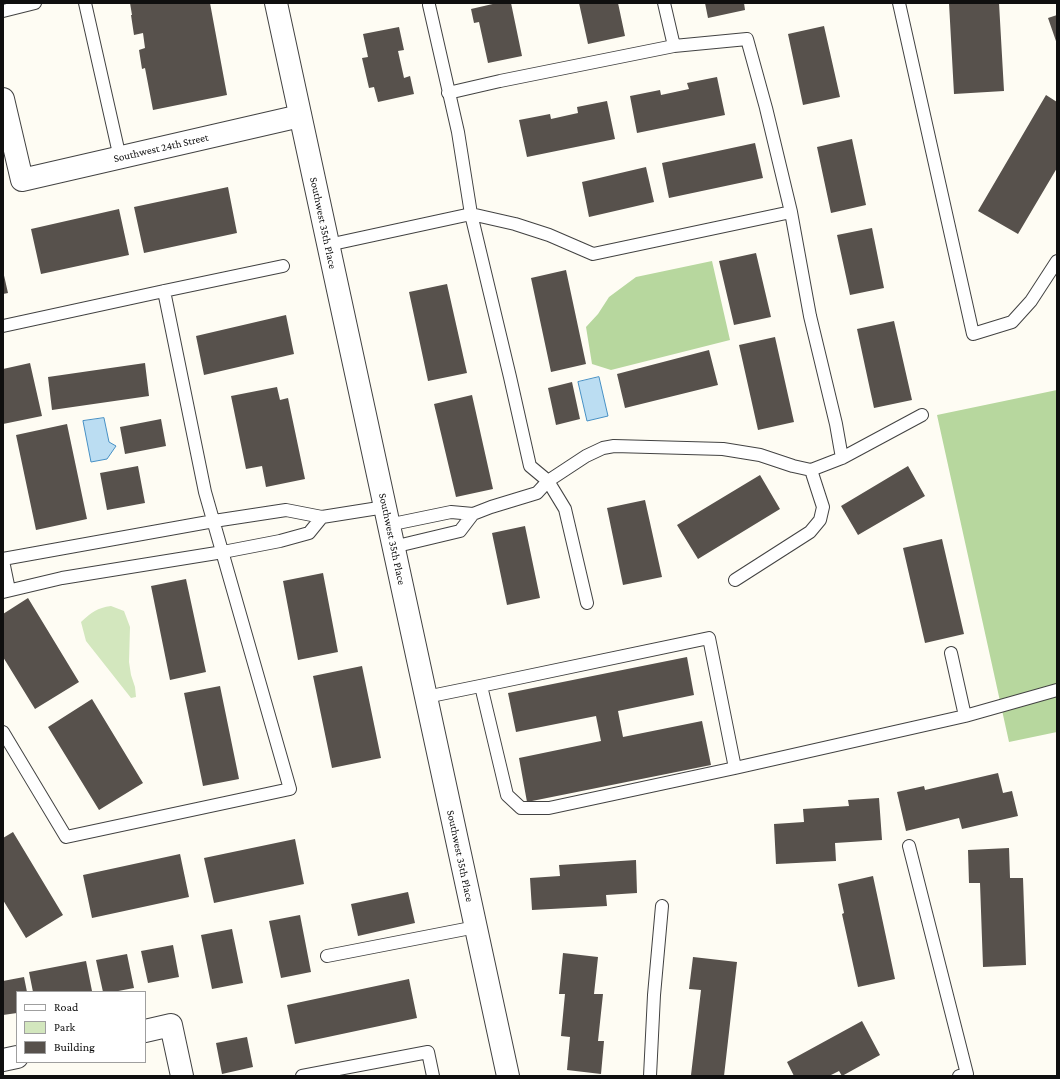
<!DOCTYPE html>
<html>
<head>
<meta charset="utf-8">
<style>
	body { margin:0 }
	#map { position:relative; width:1060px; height:1079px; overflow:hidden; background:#fefcf3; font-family:"Crimson Pro",serif }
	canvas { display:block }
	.frame { position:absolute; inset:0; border:4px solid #0f0f0f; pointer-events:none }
	.legend { position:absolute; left:16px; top:991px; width:130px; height:72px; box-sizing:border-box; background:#fff; border:1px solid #9f9f9f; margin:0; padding:5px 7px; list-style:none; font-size:12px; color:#0f0f0f }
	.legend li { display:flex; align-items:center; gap:8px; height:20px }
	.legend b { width:20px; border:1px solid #9f9f9f }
</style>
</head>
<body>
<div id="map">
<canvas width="1060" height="1079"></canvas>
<div class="frame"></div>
<ul class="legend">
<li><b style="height:5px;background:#fff"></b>Road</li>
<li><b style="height:11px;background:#d3e7be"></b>Park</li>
<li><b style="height:11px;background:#57514c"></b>Building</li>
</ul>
</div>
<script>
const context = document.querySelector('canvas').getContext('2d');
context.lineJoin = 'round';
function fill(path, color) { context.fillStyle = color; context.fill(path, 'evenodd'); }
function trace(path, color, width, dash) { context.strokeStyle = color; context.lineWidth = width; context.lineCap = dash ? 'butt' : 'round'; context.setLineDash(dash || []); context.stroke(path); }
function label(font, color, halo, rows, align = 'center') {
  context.font = font + ' "Crimson Pro",serif'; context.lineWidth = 4; context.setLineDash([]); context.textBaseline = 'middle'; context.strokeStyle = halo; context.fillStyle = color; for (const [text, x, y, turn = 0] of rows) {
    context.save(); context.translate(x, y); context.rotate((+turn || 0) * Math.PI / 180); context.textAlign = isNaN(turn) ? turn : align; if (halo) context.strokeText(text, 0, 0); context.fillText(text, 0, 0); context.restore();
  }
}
fill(new Path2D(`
	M111 606 124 611 130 627 129 662 131 675 135 687 136 697 131 698 86 641 81 622C92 612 97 608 111 606Z`), '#d3e7be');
fill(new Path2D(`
	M712 261 730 340 611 370 592 364 586 327 598 314 609 297 636 277Z
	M1057 390V732L1009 742 937 415Z`), '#b7d79e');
const water = new Path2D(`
	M599 377 608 416 587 421 578 382Z
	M104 418 109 442 116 446 107 459 91 462 83 421Z`);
fill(water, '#bbddf2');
trace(water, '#4790c4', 1);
fill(new Path2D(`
	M130 3H210L227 95 153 110 145 68 142 69 139 50 145 48 143 33 134 35 131 15H132Z
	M497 3H511L522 56 488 63 479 22 474 23 471 9Z
	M579 3H618L625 36 588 44Z
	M705 3H744L745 10 708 18Z
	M949 3H999L1004 91 954 94Z
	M1057 15V44L1048 18Z
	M824 26 840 97 803 105 788 34Z
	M399 27 404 50 398 51 404 78 410 76 414 94 378 102 374 87 369 88 362 58 368 57 363 34Z
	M717 77 725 115 637 133 630 96 660 90 661 95 689 89 687 83Z
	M1046 95 1057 102V168L1018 234 978 211Z
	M607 101 615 139 527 157 519 120 550 114 551 119 578 113 577 107Z
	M852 139 866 205 831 213 817 147Z
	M755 143 763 178 669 198 662 163Z
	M646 167 654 202 589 217 582 182Z
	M228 187 237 233 144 253 134 207Z
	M119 209 129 255 41 274 31 229Z
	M872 228 884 288 850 295 837 235Z
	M756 253 771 317 734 325 719 261Z
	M566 270 586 364 551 372 531 278Z
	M3 271 8 293 3 294Z
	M447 284 467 373 428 381 409 292Z
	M286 315 294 354 204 375 196 336Z
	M894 321 912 400 874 408 857 329Z
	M775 337 794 422 758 430 739 345Z
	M709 350 718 385 625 408 617 374Z
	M30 363 42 416 3 424V369Z
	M145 363 149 396 52 410 48 377Z
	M572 382 580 419 556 425 548 388Z
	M277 387 280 400 288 398 305 479 266 487 262 466 246 469 231 396Z
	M472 395 493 489 456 497 434 404Z
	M161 419 166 446 125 454 120 427Z
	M67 424 87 519 36 530 16 435Z
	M138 466 145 503 107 510 100 473Z
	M908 466 925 496 858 535 841 506Z
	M760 475 780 509 698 559 677 525Z
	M645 500 662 577 623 585 607 508Z
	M525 526 540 598 507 605 492 533Z
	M942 539 964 634 925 643 903 548Z
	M323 573 338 652 298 660 283 581Z
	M186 579 206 672 170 680 151 586Z
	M28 598 79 682 35 709 3 657V614Z
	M687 657 694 695 618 711 623 737 702 721 711 765 527 802 519 758 601 741 596 716 516 732 508 693Z
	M362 666 381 758 332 768 313 676Z
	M220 686 239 779 203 786 184 693Z
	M92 699 143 783 99 810 48 727Z
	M998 773 1003 793 1012 791 1018 816 962 829 959 818 906 831 897 792 924 786 925 790Z
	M879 798 882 840 835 843 836 861 776 864 774 824 804 822 803 809 849 806 848 800Z
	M13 832 63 915 26 938 3 900V838Z
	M295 839 304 884 214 903 204 858Z
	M1009 848 1010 878H1023L1026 965 983 967 980 883H969L968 850Z
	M180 854 189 897 92 918 83 875Z
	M636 860 637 893 606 895 607 906 532 910 530 878 560 876 559 865Z
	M873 876 895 979 858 987 842 914 844 913 838 884Z
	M408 892 415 923 358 936 351 904Z
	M300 915 311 972 281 978 269 921Z
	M232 929 243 983 212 989 201 935Z
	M173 945 179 977 148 983 141 951Z
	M563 953 598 957 594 994H603L598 1041H604L601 1074 567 1070 570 1037 561 1036 565 994H559Z
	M127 954 134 988 113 992H103L96 960Z
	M693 957 737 962 724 1076H700L691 1075 701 990 689 989Z
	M86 961 92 991 33 992 29 972Z
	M24 977 27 992H17V1013L3 1015V981Z
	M409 979 417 1018 295 1044 287 1005Z
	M862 1021 880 1055 842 1076 839 1071 829 1076H794L787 1062Z
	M247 1037 253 1067 222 1074 216 1043Z`), '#57514c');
const service = new Path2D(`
	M85 3 120 158
	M664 3 674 46
	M899 3 973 334 1012 322 1031 301 1057 261
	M429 5 458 132 471 214 510 377 530 466 548 481 565 509 587 603
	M3 11 35 3
	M448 93 500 81 674 46 747 39 766 108 791 212 810 316 836 424 842 458
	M328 245 471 214 515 224 549 235 593 254 791 212
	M3 326 164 291 283 266
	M388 525 451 512 473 514 491 507 537 493 548 481 586 456 603 448 614 446 723 449 760 455 793 466 811 470 842 458 922 415
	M393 547 460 531 473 514
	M3 559 214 521 286 510 322 517 385 507
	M3 561 9 590
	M735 580 810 532 820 520 823 507 811 470
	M3 592 62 578 223 552 280 541 309 533 322 517
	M951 653 965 716
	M426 697 485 685 709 638 735 768 549 808H521L507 795 481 686
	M3 732 66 837 290 789 205 492 164 291
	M735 768 965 716 1057 690
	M909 846 967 1074 959 1076
	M327 956 476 927
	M302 1076 428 1052 433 1076
	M650 1076 654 995 662 906`);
const minor = new Path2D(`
	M3 99 22 180 300 116
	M145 1031 171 1025 182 1076
	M3 1060 17 1057`);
const tertiary = new Path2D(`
	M276 3 508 1076`);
trace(service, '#424242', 14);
trace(minor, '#424242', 24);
trace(tertiary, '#424242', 24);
trace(service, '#fff', 12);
trace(minor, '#fff', 22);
trace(tertiary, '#fff', 22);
label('11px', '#0f0f0f', '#fff', [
	["Southwest 24th Street",161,148,-13],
	["Southwest 35th Place",323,223,78],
	["Southwest 35th Place",392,539,78],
	["Southwest 35th Place",460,856,78]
]);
</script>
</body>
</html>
